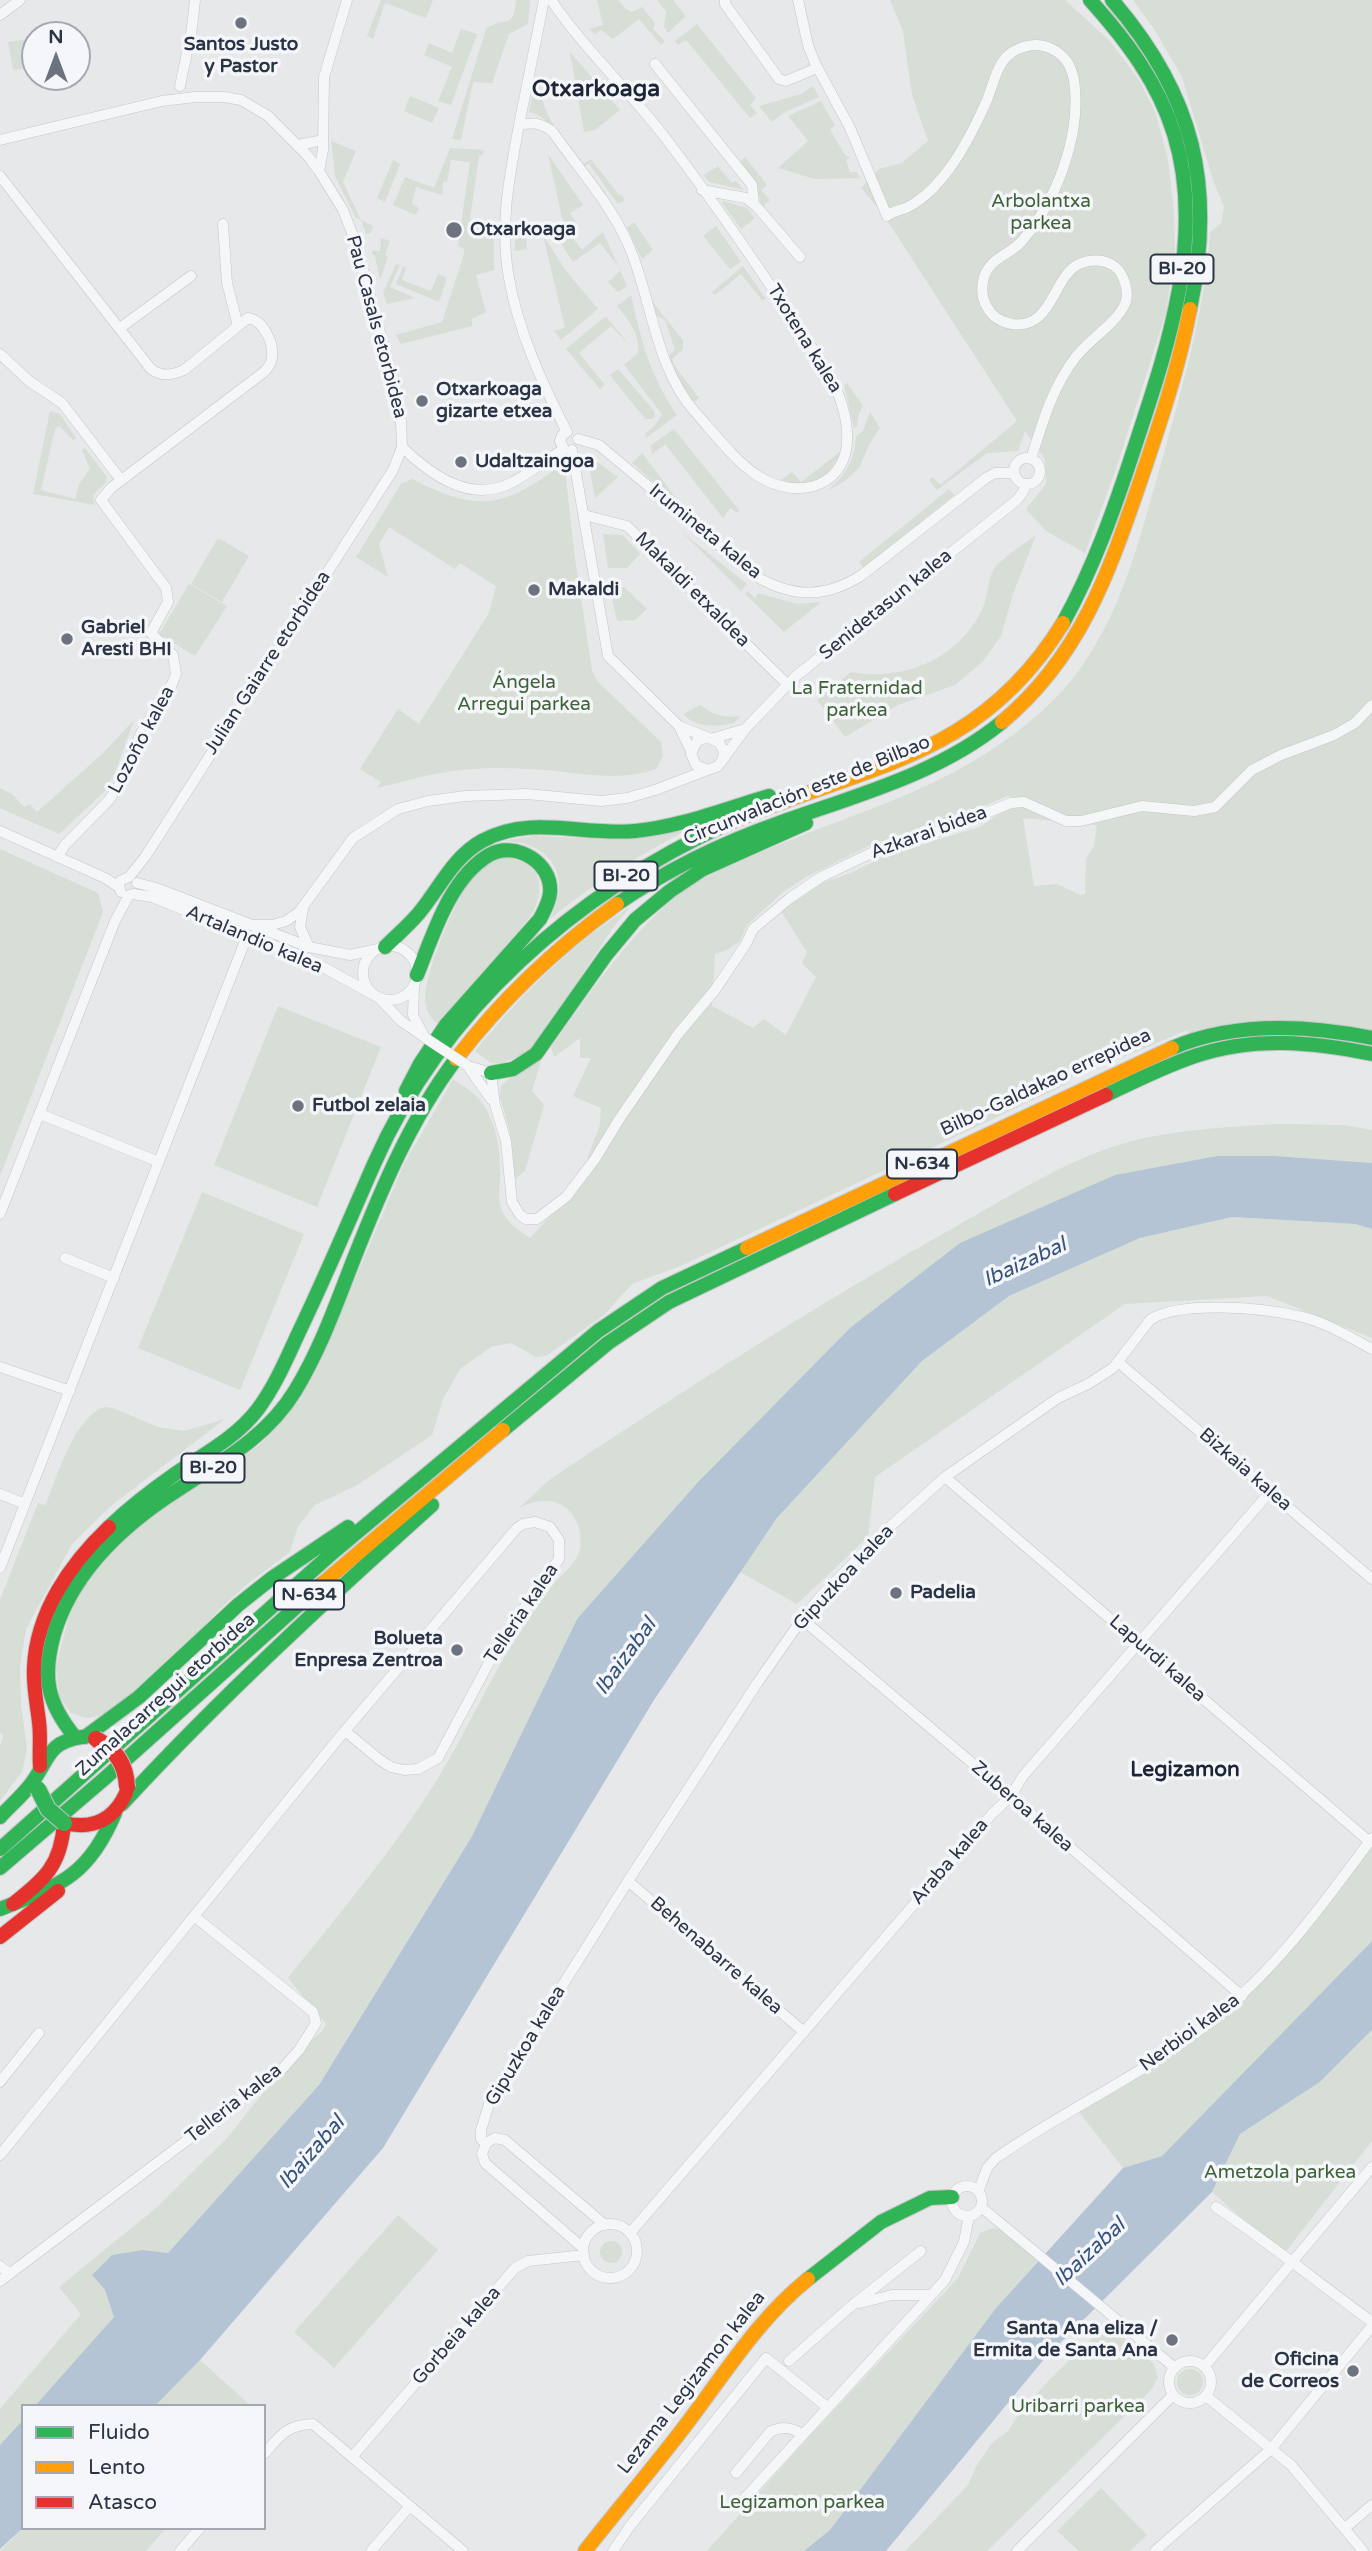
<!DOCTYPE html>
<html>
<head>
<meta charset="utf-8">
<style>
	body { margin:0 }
	#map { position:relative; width:1372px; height:2551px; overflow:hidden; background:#e6e8ea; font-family:"Varela Round",sans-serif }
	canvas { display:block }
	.legend { position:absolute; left:21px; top:2404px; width:245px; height:126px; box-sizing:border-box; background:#f4f6f9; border:2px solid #a4a8b1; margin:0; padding:9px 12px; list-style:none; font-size:21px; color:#2b3445 }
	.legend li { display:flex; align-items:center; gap:14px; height:35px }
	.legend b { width:35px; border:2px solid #a4a8b1 }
	.north { position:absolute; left:21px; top:21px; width:70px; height:70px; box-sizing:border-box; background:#f4f6f9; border:2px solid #a4a8b1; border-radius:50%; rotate:0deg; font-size:19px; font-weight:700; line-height:28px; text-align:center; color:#2b3445 }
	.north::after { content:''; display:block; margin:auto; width:24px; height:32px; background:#6c737f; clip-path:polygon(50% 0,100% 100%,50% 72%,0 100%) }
</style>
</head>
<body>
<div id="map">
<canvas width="1372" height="2551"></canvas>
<ul class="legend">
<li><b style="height:9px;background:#30b455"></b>Fluido</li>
<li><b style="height:9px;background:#ff9f0a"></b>Lento</li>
<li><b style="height:9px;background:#e5322d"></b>Atasco</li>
</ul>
<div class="north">N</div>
</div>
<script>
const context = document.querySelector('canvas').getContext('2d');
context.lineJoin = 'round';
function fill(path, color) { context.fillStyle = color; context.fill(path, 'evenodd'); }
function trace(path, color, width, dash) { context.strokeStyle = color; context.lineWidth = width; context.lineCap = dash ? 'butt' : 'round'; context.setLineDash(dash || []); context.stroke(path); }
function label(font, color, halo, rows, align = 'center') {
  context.font = font + ' "Varela Round",sans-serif'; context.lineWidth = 7; context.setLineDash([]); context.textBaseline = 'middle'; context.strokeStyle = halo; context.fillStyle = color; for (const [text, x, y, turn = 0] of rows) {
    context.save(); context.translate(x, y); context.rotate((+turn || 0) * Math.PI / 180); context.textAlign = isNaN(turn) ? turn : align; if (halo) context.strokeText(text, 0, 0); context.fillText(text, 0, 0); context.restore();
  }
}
fill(new Path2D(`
	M381 0H433L426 18 385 3 373 39 367 36Z
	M516 0H530L528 24 509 34 492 83 473 82 461 140 452 139 486 29C505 15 514 31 516 0Z
	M597 0H618L626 9 632 12 642 7 655 23 653 29 665 41 661 45 639 19 613 39 601 30 595 34 589 29 603 25Z
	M657 0H673L686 16 668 33 664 27 666 11Z
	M890 0H1065L1110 41 1139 80 1156 114 1168 160 1174 211 1175 250 1166 313 1116 469 1085 553 1046 531 1026 509 1046 484 1045 459 1025 431 1018 451 987 453 937 490 929 480 933 477 940 485 1017 421 883 214 861 188 879 169 902 163 928 141 912 95 903 31Z
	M1133 0H1372V1039L1192 1040 1187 1030 1126 1056 1107 1062 1092 1058 1078 1067 1067 1084 683 1265 632 1284 604 1315 546 1356 536 1357 511 1343 491 1347 460 1369 443 1399 432 1435 357 1485 315 1505 298 1526 290 1552 246 1585 218 1611 183 1649 105 1715 87 1718 71 1713 59 1696 56 1667 69 1616 81 1589 114 1546 152 1515 258 1446 287 1416 301 1397 318 1366 404 1164 453 1079C460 1084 469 1089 475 1095 496 1116 501 1148 500 1176 500 1188 497 1201 503 1213 509 1224 520 1231 530 1238L582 1182 586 1162 600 1125 601 1108 573 1096 591 1058H580V1038L554 1057 551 1047C589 995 630 932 682 892 704 876 732 864 757 854 831 821 911 800 980 757 1019 733 1059 701 1084 663 1125 603 1141 533 1161 464 1182 388 1205 311 1210 232L1221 224 1224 207 1213 180 1182 77 1156 32ZM1007 796 1020 798 980 827 889 854 851 873 822 883 781 911 807 952 802 963 816 977 786 1035 764 1019 753 1028 712 1006 715 954 727 950 740 941 747 925 783 892 806 877 873 844 959 817ZM1023 818 1097 825 1094 846 1086 859 1085 894 1080 895 1057 884 1034 886Z
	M697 24 756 98 750 105 757 113 750 118 686 40 678 45 675 41Z
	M461 29 477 34 451 105 438 101 452 67 424 55 429 43 452 53Z
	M35 38V67L13 70 8 42Z
	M570 52 620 110 595 130 584 132Z
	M535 78 540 79C539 106 554 128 571 148L568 150C558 135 547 115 529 112Z
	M813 86 819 97 783 113 772 122 759 106 801 94Z
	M410 96 439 108 432 123 404 111Z
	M821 101 835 126 830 129 844 154 850 158 846 160 850 172H857L860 178 815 179 778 168 808 141 788 116Z
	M331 141 356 151 343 182 361 220 373 226 371 233 366 234 361 220 356 218 335 176Z
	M450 148 484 150 483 155 479 156 470 219 484 222V228L494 231V270L476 275 486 312 472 319V326L401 344 396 335 442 322 464 254V249L458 245 470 162 451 160 447 182H443L442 195 416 187 412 204 419 208 416 215 393 205 405 177 434 188Z
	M548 154 583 205 570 213 578 226 569 233 582 250 603 232 627 286 618 292 608 282 621 270 600 243 573 262 554 233 565 231Z
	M745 157 767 185 761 190 770 200 762 207 757 190 739 163Z
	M591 159 619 195 621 194 625 200 618 204 589 164 581 168 580 166Z
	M393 160 400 164 385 202 377 198Z
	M718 166 732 183 736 181 744 190 709 182 704 175Z
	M723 201 747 208 755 218 741 229 722 203Z
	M634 222 653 250 642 259 627 228Z
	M716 226 741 262 730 269 703 236Z
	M523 228 542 233 526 238 527 249 515 251V231Z
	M543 235 566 271 598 309 561 340 554 331 565 328Z
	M381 238 390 241 385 255 388 257 380 280 375 256 372 254V251H380Z
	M396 264 400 265 390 287 415 298 387 304 383 293Z
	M403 266 406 268 402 280 431 291 438 274 447 278 439 302 396 284Z
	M743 266 766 299 762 300 741 274 715 295 712 292Z
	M631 295C641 340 650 376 677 415L646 438 645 434 656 424 662 414 624 365 638 353C640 333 629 321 617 306Z
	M651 300 683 340V349L672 359 674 365 699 398 692 404 673 371 668 356 675 350 665 320 656 315Z
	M606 316 631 347 611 326 579 353 605 385 600 389 566 349Z
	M618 369 654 411 655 416 652 419H645L610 375Z
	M847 383 863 406 859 413 857 426 854 428 844 385Z
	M50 411 60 414 76 438 73 440 59 426 55 429 41 490 75 499 79 484 90 469 82 450 85 448 107 477 106 482 93 495 95 505 33 494Z
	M870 412 880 428 870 443 859 468 845 481 827 491C845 476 855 461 856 436L863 431Z
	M674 429 739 510 738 513 730 508 723 518 665 444 652 454 651 445Z
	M841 451C829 479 811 491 781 480L792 472 801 482Z
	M642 453 686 511 632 463Z
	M593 459 618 477 595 498 589 465 590 460Z
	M560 466 565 469 574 552 592 670 598 682 661 742 663 756 656 769C614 784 571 770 527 769 497 767 465 768 435 774 416 777 397 784 377 788L381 782 360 769 398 709 419 724 489 613 496 586 460 563 455 569 389 527 379 544 388 577 356 557 401 484 412 479C477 512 502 509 560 466Z
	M949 489 954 495 864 569 859 562Z
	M682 532 747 584 741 591Z
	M603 534 623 535 640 554 627 568H608Z
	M1036 535 1013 594 1001 636 983 661 955 685 898 705 845 737 817 700 851 672C904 682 962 658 984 605 988 594 988 578 994 569 999 560 1027 542 1036 535Z
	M218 538 249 556 222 602 191 584Z
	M189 584 227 606 195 656 159 634Z
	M624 587 647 609 635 620 617 621 610 588Z
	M748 591 755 598 758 593 797 604 821 602 784 632 745 594Z
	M700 705C713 715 724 718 740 716L734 723C716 727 696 728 683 714Z
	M134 720 115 773 104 792 59 834 0 808V788L12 794 24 807 30 804 37 812 102 754Z
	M687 830C638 856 593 884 550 919 573 876 551 841 502 841L534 836 626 840Z
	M0 849 98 893 103 912 0 1176Z
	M504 857C541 862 548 887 530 917L440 1026C431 1019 425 1010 425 998 426 968 455 902 472 877 480 866 492 861 504 857Z
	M630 907 612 929 533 1050 500 1064 491 1063 475 1051C521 995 568 947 630 907Z
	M278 1006 381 1047 317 1207 214 1165Z
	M541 1061 532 1091 544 1105 525 1171 514 1180 510 1132 500 1097 501 1086 516 1072Z
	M1279 1124 1344 1125 1372 1130V1163L1276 1156H1217L960 1243 851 1327 698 1482 577 1619 471 1838 319 2085 168 2253 143 2250 92 2275 105 2290 114 2317 37 2406H23V2422L0 2449V2409L81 2314 59 2287 156 2208 227 2138 288 2062 322 2031 326 2024 288 1978C338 1915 392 1852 435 1783 465 1735 487 1683 518 1635 529 1619 539 1603 551 1587 560 1576 577 1563 580 1549 583 1532 576 1512 560 1504 546 1498 533 1501 519 1508L549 1480C682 1391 816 1305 955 1227 1010 1196 1071 1157 1132 1141 1180 1129 1230 1127 1279 1124Z
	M202 1192 304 1234 240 1390 138 1348Z
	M1232 1217 1355 1224 1372 1229V1338L1267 1296 1125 1304 875 1477 868 1537 797 1604 740 1572 779 1516 922 1361 1009 1296 1140 1238Z
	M105 1407 113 1408 158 1427 184 1431 225 1419 112 1505 72 1544 26 1629 20 1666 21 1705 27 1749 22 1772 0 1801V1747L3 1736 0 1732V1600L38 1503 46 1505C55 1480 76 1414 105 1407Z
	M1372 1838V1941L1162 2156 1123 2168 1075 2107 1166 2054 1242 1996Z
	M1372 2030V2141L1283 2255 1212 2192 1240 2134 1320 2082Z
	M398 2215 438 2250 334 2368 294 2332Z
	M993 2228 1014 2232 1041 2258 996 2308 830 2530 804 2551H707L806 2440 958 2278 980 2233Z
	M600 2252a11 11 0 1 1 22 0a11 11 0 1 1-22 0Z
	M1107 2324 1154 2364 1158 2377 1152 2389 987 2551H905L968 2485 976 2467 991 2444 1008 2431 1019 2414 1049 2380Z
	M200 2360 251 2406H155Z
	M1177 2382a13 13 0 1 1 26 0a13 13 0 1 1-26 0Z
	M1101 2488 1147 2535 1130 2551H1079L1057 2531Z
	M23 2528H166L146 2551H0Z`), '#d6ded6');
fill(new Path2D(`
	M1217 1156H1276L1372 1163V1229L1355 1224 1232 1217 1140 1238 1009 1296 922 1361 777 1518 654 1700 383 2148 200 2360 155 2406H35L114 2317 105 2290 92 2275 112 2255 143 2250 168 2253 319 2085 471 1838 577 1619 698 1482 851 1327 960 1243 1115 1175Z
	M1372 1941V2030L1320 2082 1240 2134 1212 2192 1045 2358 886 2551H804L830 2530 996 2308 1123 2168 1162 2156Z
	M23 2420V2528L0 2549V2445Z`), '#b4c4d5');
const street = new Path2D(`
	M544 0C536 40 528 80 520 120 510 173 499 224 509 278 518 331 543 385 567 432
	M725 0V4L779 79 786 81 817 68
	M798 0 808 45 815 63 850 128 887 216C893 211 898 211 906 208 919 202 933 189 942 178 961 156 975 127 987 100 992 88 995 72 1003 61 1013 47 1035 41 1050 48 1065 55 1071 65 1074 80 1082 134 1057 201 1021 242 1009 255 990 258 984 277 981 288 981 297 987 307 992 317 1002 322 1012 324 1053 330 1052 277 1079 264 1090 259 1104 259 1114 266 1124 273 1130 293 1125 304 1116 324 1088 340 1075 358 1052 388 1042 424 1031 459
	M0 15 20 0
	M655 64 752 185 754 204
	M180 86 192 28 195 0
	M520 125C534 122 540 123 552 131 578 168 611 204 629 246 652 300 655 367 695 412 714 433 735 461 758 476 799 502 851 486 847 432 846 410 838 391 828 372 776 293 724 215 667 140 630 91 585 50 551 0
	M0 140 162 101 195 97H224L241 100 268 116 307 155 319 171 343 210 354 238 394 383 401 421 402 447 393 470 145 857 129 877 120 881 119 887
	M298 145 323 140
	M319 171 323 150 324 77 347 0
	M0 176 151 369C162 377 172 375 184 370L248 318C264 320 276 346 271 362 271 363 265 372 264 372L111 488 101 500 166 588 168 602 151 633 173 655 176 674 172 684 140 735 122 780 109 800 65 845 57 857
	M702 190 746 198 757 207 800 257
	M223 224 227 283 238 326
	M120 328 191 276
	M0 354 29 381 62 403 121 480
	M578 439 599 445 757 577C794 598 826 598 862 575L986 478 995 473H1014
	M402 447C432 476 471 504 513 482 531 472 547 459 564 449
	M564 449 560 441 562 435 567 432
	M572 450 608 656 679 726 719 742 724 752 723 758
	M1014 471a13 13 0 1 1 26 0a13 13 0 1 1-26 0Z
	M584 515 627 526 788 685
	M679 726 691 751
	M707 737 697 741 691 754 696 765 708 770
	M714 738 745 729
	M0 831 105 878 119 887 121 892
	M137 883 156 888 309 947 350 955 378 949
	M133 894 152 897 314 962 372 994
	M303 909 300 927 309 947
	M253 925H272L286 921 299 912 353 838 398 809 428 801 465 796 527 794 601 801 627 798 655 790 718 766 746 728 796 676 1017 500 1023 492 1026 484
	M363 973a27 27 0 1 1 54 0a27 27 0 1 1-54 0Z
	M414 987 413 1015 424 1036
	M380 999 401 1021 427 1039
	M468 1066 491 1073 495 1105 506 1141 512 1202 520 1215 526 1219H537L566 1197 595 1159 620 1118 678 1034 715 990 746 944 753 929 790 898 821 877 886 846 944 830 1011 803 1024 802 1066 821H1081L1142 806 1194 811 1215 807 1252 770 1281 755 1334 735 1355 723 1372 705
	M469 1068 491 1099
	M40 1114 159 1162
	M0 1214 115 921 129 895
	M65 1258 114 1278
	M1118 1362 1372 1579
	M0 1367 70 1391
	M945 1477 1370 1842
	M0 1494 25 1504
	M0 1568 247 936
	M802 1619 1011 1796 1242 1996
	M628 1881 804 2032
	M0 2082 39 2033
	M486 2144 481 2139V2130L490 2101 628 1881 758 1682 802 1619 821 1596 883 1533 945 1477 1058 1398 1088 1384 1113 1368 1150 1320C1178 1300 1264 1308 1298 1316 1324 1321 1349 1337 1372 1349
	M0 2155 338 1739 516 1529 523 1524 535 1522 550 1527 559 1540V1559L500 1642 438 1758 418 1769 404 1770 391 1767 380 1760 345 1731
	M952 2201a15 15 0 1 1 30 0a15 15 0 1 1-30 0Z
	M979 2190 987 2168 996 2158C1066 2109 1145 2074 1211 2021 1276 1970 1323 1904 1372 1838
	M981 2207 1175 2368
	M1216 2207C1269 2243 1320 2284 1372 2322
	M583 2251a27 27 0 1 1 54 0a27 27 0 1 1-54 0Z
	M630 2233 992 1814 1011 1796 1023 1776 1270 1492
	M583 2248 485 2163 482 2154 486 2143 495 2138 505 2140 605 2225
	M0 2266 10 2274
	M0 2281 283 2068 299 2050 316 2023 313 2012 194 1916
	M860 2303 892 2295H931
	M1169 2382a21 21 0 1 1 42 0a21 21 0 1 1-42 0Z
	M789 2361 850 2307 921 2251
	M1204 2367 1372 2167
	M1206 2396 1291 2465 1363 2551
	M264 2454C281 2435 286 2425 313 2424L463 2551
	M352 2457 515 2268 528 2261 584 2255
	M736 2473 770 2432C781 2426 792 2427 801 2434
	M743 2500 945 2280 964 2242 969 2216
	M1345 2528 1372 2505
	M180 2551 200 2528
	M371 2551 410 2506
	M613 2551 630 2526 766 2358 827 2407
	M1017 2551 1173 2395
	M1155 2551 1271 2449 1372 2326`);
const fast = new Path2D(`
	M1112 0C1194 95 1216 186 1190 309
	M1063 623C1094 567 1115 507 1135 446 1167 349 1206 237 1174 134 1158 82 1126 40 1090 0
	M617 904C667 870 722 843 779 823 854 796 939 774 1002 722
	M385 947C396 936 409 925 419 913 439 889 453 857 482 841 530 814 583 836 635 831 680 827 725 809 769 796
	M1172 1048C1235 1021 1307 1025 1372 1038
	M491 1073 513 1069 536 1054 606 955 635 920 670 891 703 869 806 823
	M406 1091 420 1064 446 1025 540 919C544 911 549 903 550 893 553 863 515 840 489 855 450 878 433 935 417 975
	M1106 1095C1135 1081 1165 1066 1195 1056 1254 1036 1313 1042 1372 1054
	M503 1430 608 1343 669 1302 895 1194
	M109 1527C129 1508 152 1490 175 1474 204 1454 236 1438 258 1409 275 1386 286 1360 298 1334 325 1278 349 1221 374 1164 442 1009 577 892 729 823
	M75 1737C47 1703 42 1677 54 1634 73 1570 124 1524 179 1489 222 1461 267 1437 295 1391 320 1350 336 1305 353 1261 381 1190 410 1120 456 1059
	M85 1737 139 1697 238 1605 272 1578 348 1527
	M122 1804C220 1698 325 1601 432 1505
	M0 1817C10 1806 22 1796 31 1784 49 1760 47 1742 82 1737
	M0 1849 330 1555 598 1331 662 1288 747 1248
	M0 1868 104 1779 323 1583
	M0 1909C60 1885 88 1877 115 1813
	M808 2279 881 2222 930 2198 952 2197`);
const slow = new Path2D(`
	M1002 722C1081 656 1109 572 1141 479 1160 423 1179 367 1190 309
	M729 823C864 765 978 761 1063 623
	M456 1059C502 999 556 948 617 904
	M747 1248 1172 1048
	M323 1583 503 1430
	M585 2551C618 2509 653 2468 685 2426 724 2375 758 2319 808 2279`);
const jam = new Path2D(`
	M895 1194 1106 1095
	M40 1766C39 1751 41 1737 39 1722 37 1704 33 1686 34 1668 36 1613 70 1564 109 1527
	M13 1904C45 1879 61 1865 64 1823 93 1830 114 1820 126 1793
	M0 1937 58 1891`);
trace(street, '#c4c6c8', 11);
trace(fast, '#c4c6c8', 16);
trace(slow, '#c4c6c8', 16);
trace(jam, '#c4c6c8', 16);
trace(street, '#f5f6f7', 10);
trace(fast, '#30b455', 14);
trace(slow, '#ff9f0a', 14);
trace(jam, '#e5322d', 14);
const streetBridge = new Path2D(`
	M427 1039 468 1066`);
const fastBridge = new Path2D(`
	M38 1789 48 1809 64 1823`);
const jamBridge = new Path2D(`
	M96 1739C116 1750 126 1764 127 1787`);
trace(streetBridge, '#c4c6c8', 11, []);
trace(fastBridge, '#c2c5c8', 18, []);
trace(jamBridge, '#c2c5c8', 18, []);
trace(streetBridge, '#f5f6f7', 10);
trace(fastBridge, '#30b455', 16);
trace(jamBridge, '#e5322d', 16);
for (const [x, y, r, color] of [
	[241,23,7,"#6c737f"],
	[454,230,9,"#6c737f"],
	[422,401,7,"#6c737f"],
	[461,462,7,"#6c737f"],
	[534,590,7,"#6c737f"],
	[67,639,7,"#6c737f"],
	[298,1106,7,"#6c737f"],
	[896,1593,7,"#6c737f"],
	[457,1650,7,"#6c737f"],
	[1172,2340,7,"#6c737f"],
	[1353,2371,7,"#6c737f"]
]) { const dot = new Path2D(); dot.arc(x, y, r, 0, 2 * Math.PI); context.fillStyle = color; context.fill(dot); trace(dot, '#f4f6f9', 2.5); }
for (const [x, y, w] of [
	[1182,269,63],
	[626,876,63],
	[922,1164,70],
	[213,1468,63],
	[309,1595,70]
]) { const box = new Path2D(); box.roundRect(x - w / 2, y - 14.5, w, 29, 5); context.fillStyle = '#f4f6f9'; context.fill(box); trace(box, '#2b3445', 2); }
label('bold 18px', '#2b3445', null, [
	["BI-20",1182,269],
	["BI-20",626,876],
	["N-634",922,1164],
	["BI-20",213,1468],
	["N-634",309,1595]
]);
label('bold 19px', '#2b3445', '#f4f6f9', [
	["Santos Justo",241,45,"center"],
	["y Pastor",241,67,"center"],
	["Otxarkoaga",470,230],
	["Otxarkoaga",436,390],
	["gizarte etxea",436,412],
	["Udaltzaingoa",475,462],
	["Makaldi",548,590],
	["Gabriel",81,628],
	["Aresti BHI",81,650],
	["Futbol zelaia",312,1106],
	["Padelia",910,1593],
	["Bolueta",443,1639,"right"],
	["Enpresa Zentroa",443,1661,"right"],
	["Santa Ana eliza /",1158,2329,"right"],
	["Ermita de Santa Ana",1158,2351,"right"],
	["Oficina",1339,2360,"right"],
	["de Correos",1339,2382,"right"]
], 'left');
label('19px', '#3f6138', '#f4f6f9', [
	["Arbolantxa",1041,202],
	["parkea",1041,224],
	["Ángela",524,683],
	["Arregui parkea",524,705],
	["La Fraternidad",857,689],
	["parkea",857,711],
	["Ametzola parkea",1280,2173],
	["Uribarri parkea",1078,2407],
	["Legizamon parkea",802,2503]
]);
label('19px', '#2b3445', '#f4f6f9', [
	["Pau Casals etorbidea",376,327,75],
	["Txotena kalea",804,339,58],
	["Irumineta kalea",705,532,39],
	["Makaldi etxaldea",692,590,45],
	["Senidetasun kalea",886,605,-39],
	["Julian Gaiarre etorbidea",268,663,-57],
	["Lozoño kalea",142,740,-62],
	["Circunvalación este de Bilbao",807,791,-22],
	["Azkarai bidea",929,833,-20],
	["Artalandio kalea",254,940,23],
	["Bilbo-Galdakao errepidea",1046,1083,-25],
	["Bizkaia kalea",1245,1470,41],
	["Gipuzkoa kalea",844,1578,-47],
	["Telleria kalea",522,1614,-56],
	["Lapurdi kalea",1157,1659,41],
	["Zumalacarregui etorbidea",166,1695,-42],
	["Zuberoa kalea",1022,1807,41],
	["Araba kalea",950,1862,-49],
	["Behenabarre kalea",716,1956,41],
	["Nerbioi kalea",1190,2033,-36],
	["Gipuzkoa kalea",526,2046,-59],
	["Telleria kalea",234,2104,-38],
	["Gorbeia kalea",457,2336,-49],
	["Lezama Legizamon kalea",692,2383,-52]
]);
label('italic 21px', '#34527a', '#f4f6f9', [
	["Ibaizabal",1025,1263,-25],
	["Ibaizabal",626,1657,-54],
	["Ibaizabal",312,2153,-49],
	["Ibaizabal",1090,2253,-43]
]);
label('bold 21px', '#1d2536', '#f4f6f9', [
	["Legizamon",1185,1770]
]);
label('bold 23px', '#1d2536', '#f4f6f9', [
	["Otxarkoaga",596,90]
]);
</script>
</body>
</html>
